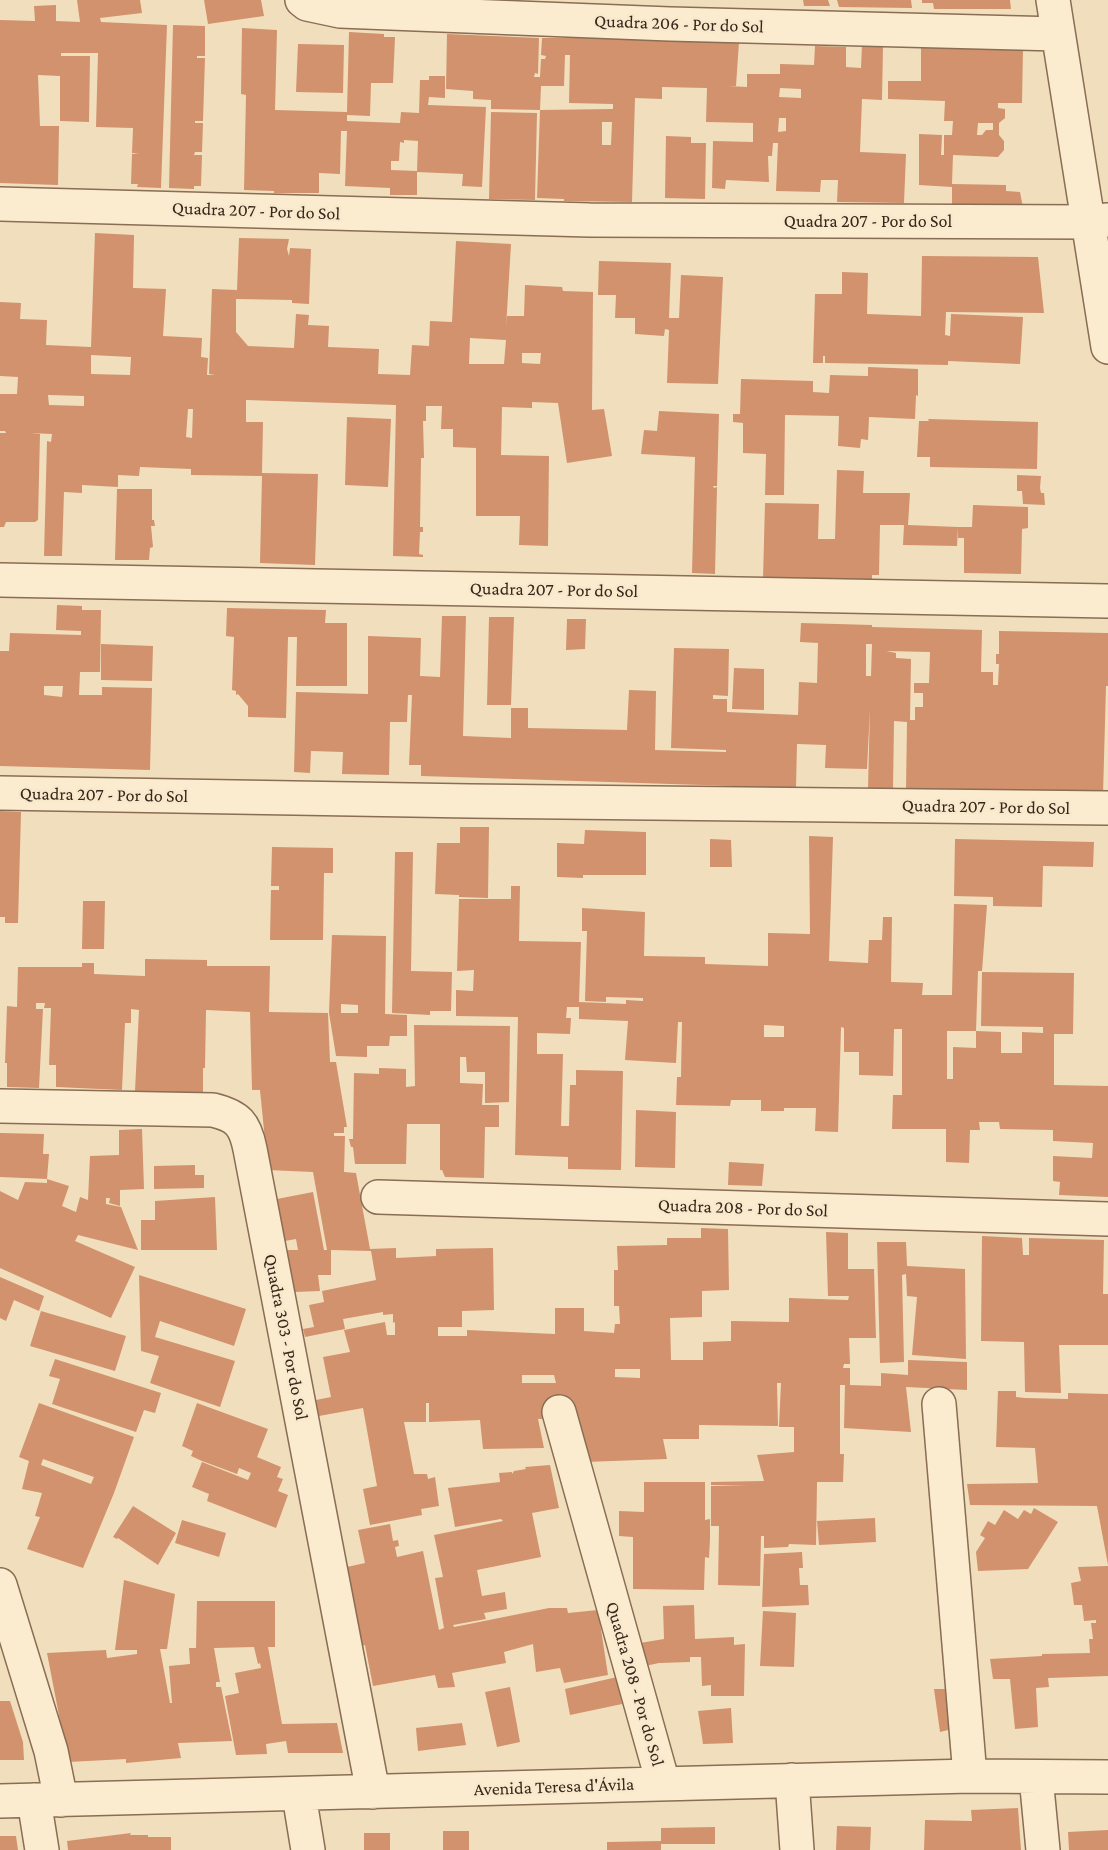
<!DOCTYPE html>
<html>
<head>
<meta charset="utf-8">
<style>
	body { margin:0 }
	canvas { display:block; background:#f1debc }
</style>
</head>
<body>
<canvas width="1108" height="1850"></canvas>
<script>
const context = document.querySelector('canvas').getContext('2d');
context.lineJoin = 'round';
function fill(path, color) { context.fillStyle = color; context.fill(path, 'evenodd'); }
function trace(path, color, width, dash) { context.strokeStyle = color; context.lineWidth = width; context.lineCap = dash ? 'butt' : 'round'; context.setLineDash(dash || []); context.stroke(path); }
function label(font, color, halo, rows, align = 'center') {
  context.font = font + ' "Crimson Pro",serif'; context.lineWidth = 5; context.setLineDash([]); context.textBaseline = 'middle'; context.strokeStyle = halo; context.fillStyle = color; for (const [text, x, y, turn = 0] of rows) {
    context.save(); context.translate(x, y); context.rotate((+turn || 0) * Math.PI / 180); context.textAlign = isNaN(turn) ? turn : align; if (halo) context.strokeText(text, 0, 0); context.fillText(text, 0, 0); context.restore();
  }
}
fill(new Path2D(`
	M77 0H140L142 13 100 18 101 22 167 25 161 188 137 187 138 184H131L132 154H139L132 153 133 128 96 127 98 53H61V56H90L89 122 60 121V76L38 75 40 126H59L58 185 0 183V20L35 21 34 6 56 5V21L80 22Z
	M204 0H261L264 16 208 24Z
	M803 0H828L830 6H804Z
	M837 0H911L912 8 839 7Z
	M922 0H1010L1011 9H934L933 3H922Z
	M173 25 205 26V56H197V58H205L203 121H195V123H203L202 152H195L194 155H202L201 186H194V189L169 188Z
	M242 28 277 30 275 110 347 112 349 32 384 34V37H395L393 83H371L370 116 347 115V121L400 123 401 112 419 113 420 80H429V76H445V98L429 97 428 105 486 107 482 187 462 186 463 174 417 172 418 141 404 140V143L400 142 399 161H391V170L417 171V195H390V188L345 186 347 131H341L340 174 319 173V193H274V191L244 190 246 95 241 94Z
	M447 34 539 38 538 74 535 73 534 77H540L541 59H545L546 56 541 55 542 38H636V40L739 42 736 86H728L747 87V74H780V64L814 65 815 46 846 47V67L861 68 862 45H883L882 100 862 99 860 152 906 154 904 203 837 202 838 180H821L820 192 776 191 778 143H773L772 156H768L769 182 726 180 725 189 712 188 713 141 753 142V123L706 122 707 88 662 87V99L635 98 632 202 564 201V199L537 198 540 110 613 109V104L569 103 570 55H565L564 86H541L540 110 491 109V100L473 99V91L446 89ZM780 88 801 89V98L779 97ZM779 118H786V131L778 132ZM602 122H612L611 145H602Z
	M298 44 344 45 343 93 296 92Z
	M921 47 1023 49 1022 103H998V108L1005 109V118L999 123V135L1004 141V150L998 157 953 155 952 184 1006 185V191L1020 192 1024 213 952 211V187L919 185V134L942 135 941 155H944V135H952L953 121H944L945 101 888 99V81H921ZM978 123H993V130H986L982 135H977Z
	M491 112 537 113 535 200 489 199Z
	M666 136 691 137V143H706L705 199 665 198Z
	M95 233 134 235 133 288 166 289 163 336 202 338 201 357 208 358 207 375H215L209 374 212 289 237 290 239 238 289 239 287 249 289 256 290 248 311 249 309 304 292 303V300L236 299V332L248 346 294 348 296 314 309 315 308 325 329 326 328 347 379 349 378 374 410 375 412 345 429 346 430 321 452 322 456 241 511 244 506 328 507 316H524L525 285 562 287 563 291 593 292 592 410 604 409 612 456 567 463 558 403 532 402V408L502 407 501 455 549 456 548 546 519 545 520 516H476V448L453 447V429H441L442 406H426V421H423L424 458H421L420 527H423V532H420L419 554 423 555V557L393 556 396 405 246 400V422H263L262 473 318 474 315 565 260 563 262 476 191 475V469L140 467 139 476 118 475V487L82 485V493L64 492 62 556H44L47 441 51 442 52 434 30 433 40 434 38 520 35 522H6L4 527H0V433H6L5 431H0V394H17L18 377 0 376V302L21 303 20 319 47 320 46 345 91 347ZM470 338 506 340 504 364H469ZM522 353H541L540 364 522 363ZM91 355 131 357 130 375 91 374ZM48 395 84 396V406L49 405ZM188 409H193L192 438 186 437Z
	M922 256 1038 257 1044 313 946 312 945 335 950 336 951 314 1023 317 1020 364 948 361V365L825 363V356H823V363H813L815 294H842V272L868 273 867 314 921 316Z
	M599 261 671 263 669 318H679L681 275 723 277 718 384 667 383 669 330 665 329 664 336 635 334V318H615L616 295H598Z
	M868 367 918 369V396L916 395 915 419 869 417 868 440 861 439 860 448 838 446 839 416 785 415 784 495H765L766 454 743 453V423L733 422V414H740L741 379 813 381V392L829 393 830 375 868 376Z
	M659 411 719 414 717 486H713L714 488 717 487 715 574 692 573 695 457 641 454 644 430 657 431Z
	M347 417 391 419 388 487 345 485Z
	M928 419 1038 422 1037 469 930 467V457H917L919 421H929Z
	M837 470 864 471 863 493H910L908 525 958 527 957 546 903 545 904 525H880L879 575H872V579H763L765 503 819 504 818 539H835Z
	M1017 475 1041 476 1040 488 1041 493H1044L1045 505 1023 504 1022 491H1017Z
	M117 489H152V520H154L155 526H151L153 547 150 548 149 560H115Z
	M973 505 1028 507V528L1022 529 1021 574 964 573V538H958V527H972Z
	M57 605 82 606V610H101L100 672H80L79 695H102V687L152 688 150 770 0 766V651H9L10 633 81 635V631L56 630ZM44 686H63L62 697 44 695Z
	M227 608 326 610 325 623H347V686H296L297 637H288L286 718 248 717V706L238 694 236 695V691L232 690 234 637 226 636Z
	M442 616H466L463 736 511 738V708H528V728L627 730 629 690 656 691 655 750 726 752V750L671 748 674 648 729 649 728 696 713 695V699H727V712L798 715 799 682 817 683 818 643 800 642 801 623 872 625V627L982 630 981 672H993V685H998L999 664H996V654H999V631L1108 633V686H1106L1103 795 906 791 907 722 894 721 893 790 868 789 870 708 867 769 825 768 826 745 797 744 796 788 421 776V765H409L412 695H408L407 722H390L389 775 342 774 343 752 311 751 310 773 294 772 296 692 368 694V636L421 638 420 676 440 677ZM866 644H872L871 676H866ZM886 651 930 652 929 683H914V693H923V707H915V720H910L911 659 896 658V653Z
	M489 617H514L511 705H487Z
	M567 619H586L585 649 566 650Z
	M101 644 153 646 152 681 101 680Z
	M734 668 764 669V710L732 709Z
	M0 811 21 812 18 923H5V917H0Z
	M460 827H489L488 898 459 897V895L435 894 437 843H460Z
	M585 830 646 832V875H583V878L557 877V843L584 844Z
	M809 836 833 837 829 961 868 963 869 940H882L883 917H892L891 982 923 983 922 995H952L954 904 987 905 982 971H978L976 1031H947V1079H953V1047L976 1048V1031L1001 1032V1053H1022V1032L1043 1033V1027L981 1026 982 972 1074 973 1073 1034H1054V1085L1108 1086V1197L1059 1195 1060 1182 1053 1181V1156L1092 1158 1093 1143 1053 1141V1130L1000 1129 999 1122H979L980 1130H970L969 1163 946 1162V1129H892L893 1095H902V1029H894L893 1076 859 1075V1052H844V1028L841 1027 838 1132 815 1131 816 1108H784V1111H761V1100H731L730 1106 676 1105 677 1077H681L682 1022H678L676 1063 625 1060 628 1021 579 1019V1007H567L566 1018H571L570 1034 537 1033V1054H563L561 1126H569L570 1085H576V1070L623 1071 621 1170 568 1169V1157L515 1155 518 1017 456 1016V990L473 991 474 970 457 971 459 899H511V886H520L519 941 581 942 579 1002 626 1004V1000L643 1001V998L606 997V1002L585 1001 587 931H582V908L645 912 644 956 705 957V964L768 966V933L810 934ZM764 1025 784 1026V1037H764Z
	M710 839 731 840 732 867H710Z
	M955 839 1094 842 1093 867 1043 866 1042 907 993 906V897L954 896Z
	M272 847 333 848V873H324L323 940H270L271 890H279V886H271Z
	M395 852H413L411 971 452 972 451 1011H430V1015L392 1013Z
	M83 901H105L104 949H82Z
	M332 935 386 936 385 1014 407 1015V1036H390L389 1046H367V1057L336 1056 329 1013ZM341 1004 358 1005V1013H341Z
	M145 959 207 960V966H270L269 1012 328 1013 330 1062H336L347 1127H344V1133H334V1136H345L344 1172 356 1173 370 1249 396 1248V1258L436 1256V1249L493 1248 494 1310 462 1311V1327H438V1336H467V1330L555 1334V1308H584V1331L614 1333 615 1324H620L619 1306H614V1270H618L617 1246 667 1245V1238H701V1228L728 1229 729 1290 702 1291V1317L670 1318 671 1360H703V1342L731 1341V1321L789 1322V1298L848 1300 849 1296H828L826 1232 848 1233V1269H874L876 1338H849L850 1364H844L843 1368H850V1385L881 1386V1373L908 1375V1360L967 1362V1390L906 1387 911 1432 844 1428 845 1385H840V1454H844L843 1482H817L816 1545 789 1544 788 1547 764 1548V1536H761L760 1586 718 1585 719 1526H711V1486L748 1485H711V1482L764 1481 757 1455 794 1452V1427H779L781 1383H777L778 1426 699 1425V1439H663L667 1459 585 1462 563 1418 538 1419 544 1448 483 1449 480 1420 429 1422V1403H426V1422H404L414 1474H427L428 1479 435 1477 439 1506 421 1509 422 1515 370 1525 363 1489 377 1486 363 1408 319 1416 316 1400 331 1397 323 1357 350 1352 344 1330 385 1322 387 1335H395V1322L393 1323V1314L383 1315V1312L343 1319 345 1329 305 1337 303 1329 314 1327 309 1305 324 1302 322 1291 376 1280 371 1251 331 1250V1275H318L320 1291 294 1292 287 1250H298L296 1239 285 1241 277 1199 313 1192 324 1250H327L313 1172 268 1170 260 1090H252L250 1012 206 1010 205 1068H203V1093L135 1091 139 1010 131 1009V1023H125L122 1090 56 1087V1065H49L51 1008H44L45 1003H36V1009H43L39 1088 7 1087V1063H5L7 1006 17 1007 18 967H82V963H94V974L145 976ZM615 1369H640V1378L615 1377ZM522 1375H554L556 1383H522Z
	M414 1025 510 1026 509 1102 485 1103V1072H467L466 1057H460V1083L483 1084 482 1105H499V1127H485L484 1178 445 1177 442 1170H440V1124H407L406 1164H355L353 1147H351L349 1139H353L354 1073 379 1074V1068L406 1069V1087L415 1086Z
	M636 1110 676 1112 675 1168 635 1167Z
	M142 1129 144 1189 120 1190V1206L109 1203 110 1198H106V1204L121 1207 138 1250 78 1235 75 1241 135 1267 111 1318 0 1268V1191L18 1200 25 1182 47 1183V1179L69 1186 62 1206 76 1212 80 1197 88 1200 90 1156 119 1155V1130Z
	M0 1133 44 1134 43 1154H49L47 1179 0 1177Z
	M729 1162 764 1164 762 1186 728 1185Z
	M195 1165V1175H204V1188L154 1189V1166Z
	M215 1197 217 1250H141V1220H155V1201Z
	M982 1236 1022 1238 1023 1255H1029V1238L1104 1240 1103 1294H1108V1345H1059L1061 1393 1025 1392 1024 1342 981 1341Z
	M877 1242H906L907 1266 965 1269 966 1359 912 1355 917 1297 907 1296 906 1274 902 1275 904 1362 880 1363Z
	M139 1275 246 1309 234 1346 160 1321 155 1337 235 1361 220 1407 150 1383 159 1356 141 1351Z
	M0 1277 44 1296 39 1311 14 1300 6 1321 0 1318Z
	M41 1311 126 1336 115 1371 30 1346Z
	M55 1359 161 1393 155 1413 144 1410 136 1432 52 1404 60 1379 49 1376Z
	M998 1391H1016V1397L1025 1398 1068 1399V1393L1108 1394V1565L1097 1506 970 1505 967 1484 1038 1483 1035 1448 996 1447Z
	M39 1403 134 1437 114 1493 83 1568 27 1549 40 1517 35 1516 42 1493 22 1489 29 1461 19 1457ZM43 1459 94 1477 91 1484 41 1465Z
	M197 1403 268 1429 257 1457 281 1467 277 1477 283 1479 278 1491 288 1495 276 1528 207 1501 209 1494 192 1487 202 1462 248 1480 251 1473 239 1468 237 1474 202 1461 191 1456 193 1451 182 1446Z
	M550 1465 559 1508 532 1513 541 1557 477 1570 482 1596 505 1592 507 1609 484 1613 486 1619 453 1625 454 1627 549 1608H567L568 1613 598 1610 608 1675 564 1683 560 1668 536 1672 533 1644 504 1652 506 1663 452 1673 455 1687 438 1688 435 1675 373 1686 365 1645 362 1646 347 1567 365 1563 358 1530 390 1524 393 1541 398 1540 399 1546 395 1547 397 1557 423 1551 439 1630 444 1628 435 1578 443 1577 434 1535 503 1521 501 1519 455 1527 448 1488 500 1482 499 1473 512 1472V1474L514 1471 526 1469 525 1467Z
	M644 1482H705V1520L710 1519V1539L709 1558 705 1557 704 1590 633 1589V1537L619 1536V1511L644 1512Z
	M133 1506 176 1533 158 1565 118 1538 117 1539 113 1537Z
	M1034 1508 1058 1522 1028 1569 978 1571 976 1552 985 1538 980 1535 988 1521 995 1525 1004 1510 1018 1519 1024 1510 1031 1514Z
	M875 1518 876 1542 819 1545 817 1521Z
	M182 1520 226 1533 219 1557 175 1543Z
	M802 1552 803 1568H799L800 1585H808L809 1605 762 1607 764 1554Z
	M1108 1566V1676L1048 1678 1049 1687 1036 1688 1038 1727 1015 1729 1010 1679H993L990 1659 1042 1656V1654L1090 1653 1089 1639H1093L1091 1623H1096V1620L1084 1621 1082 1605H1074L1071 1583 1081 1581 1078 1567Z
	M124 1580 175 1594 167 1649H160L170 1703H172L169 1666 190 1664 189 1648H196L197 1601H275V1647H268L282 1724 337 1723 343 1753H288L286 1741 266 1744 267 1754 236 1755 225 1696 239 1693 235 1673 261 1668 260 1663 258 1664 254 1647 214 1648 220 1682H216V1687H221L232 1741 178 1743 181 1758 126 1763V1759L68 1762 47 1653 106 1650 107 1658 137 1654V1650H115Z
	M694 1605 695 1639 734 1637V1645L745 1644 744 1696H711V1685L702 1686 701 1657H690V1662L659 1663 645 1666 640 1643 664 1639 663 1606Z
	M763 1611 796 1613 794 1667 760 1666Z
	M617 1677 622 1704 570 1715 565 1689Z
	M510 1687 520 1742 497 1747 485 1692Z
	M934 1689H946L952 1729 940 1732Z
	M0 1701H10L23 1742 24 1760H0Z
	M731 1708 733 1743 703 1744 698 1711Z
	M462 1723 466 1745 418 1751 416 1728Z
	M1018 1808 1021 1850H924L925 1820 972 1821 971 1810Z
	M837 1826 871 1827 870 1850H836Z
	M715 1827V1844H661V1850H607V1842L661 1841V1828Z
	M1108 1830V1850H1069L1068 1832Z
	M443 1831H469V1850H443Z
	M131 1833 130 1835H148V1837H171V1850H68L67 1841Z
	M364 1833H390V1850H364Z
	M0 1836H16L18 1850H0Z`), '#d2926e');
const minor = new Path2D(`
	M302 0 307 4 340 11 670 24 1058 34
	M1053 0 1108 347
	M0 204 590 220 1088 222 1108 220
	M0 580 1108 601
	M0 793 470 801 1108 808
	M0 1106 213 1110C238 1116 245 1124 250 1149L373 1792
	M378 1197 1108 1219
	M939 1404 970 1776
	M559 1412 663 1783
	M0 1585 51 1751 61 1800
	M1036 1777 1043 1850
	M792 1780 797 1850
	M299 1795 308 1850
	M34 1800 42 1850
	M0 1801 970 1776 1108 1777`);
trace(minor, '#896d54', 36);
trace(minor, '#fbebcf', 33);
label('18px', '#37261a', '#f8e8cc', [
	["Quadra 206 - Por do Sol",679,24,2],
	["Quadra 207 - Por do Sol",256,211,2],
	["Quadra 207 - Por do Sol",868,221],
	["Quadra 207 - Por do Sol",554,590,1],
	["Quadra 207 - Por do Sol",104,795,1],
	["Quadra 207 - Por do Sol",986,807,1],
	["Quadra 208 - Por do Sol",743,1208,2],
	["Quadra 303 - Por do Sol",286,1337,79],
	["Quadra 208 - Por do Sol",635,1684,74],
	["Avenida Teresa d'Ávila",554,1787,-2]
]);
</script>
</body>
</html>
